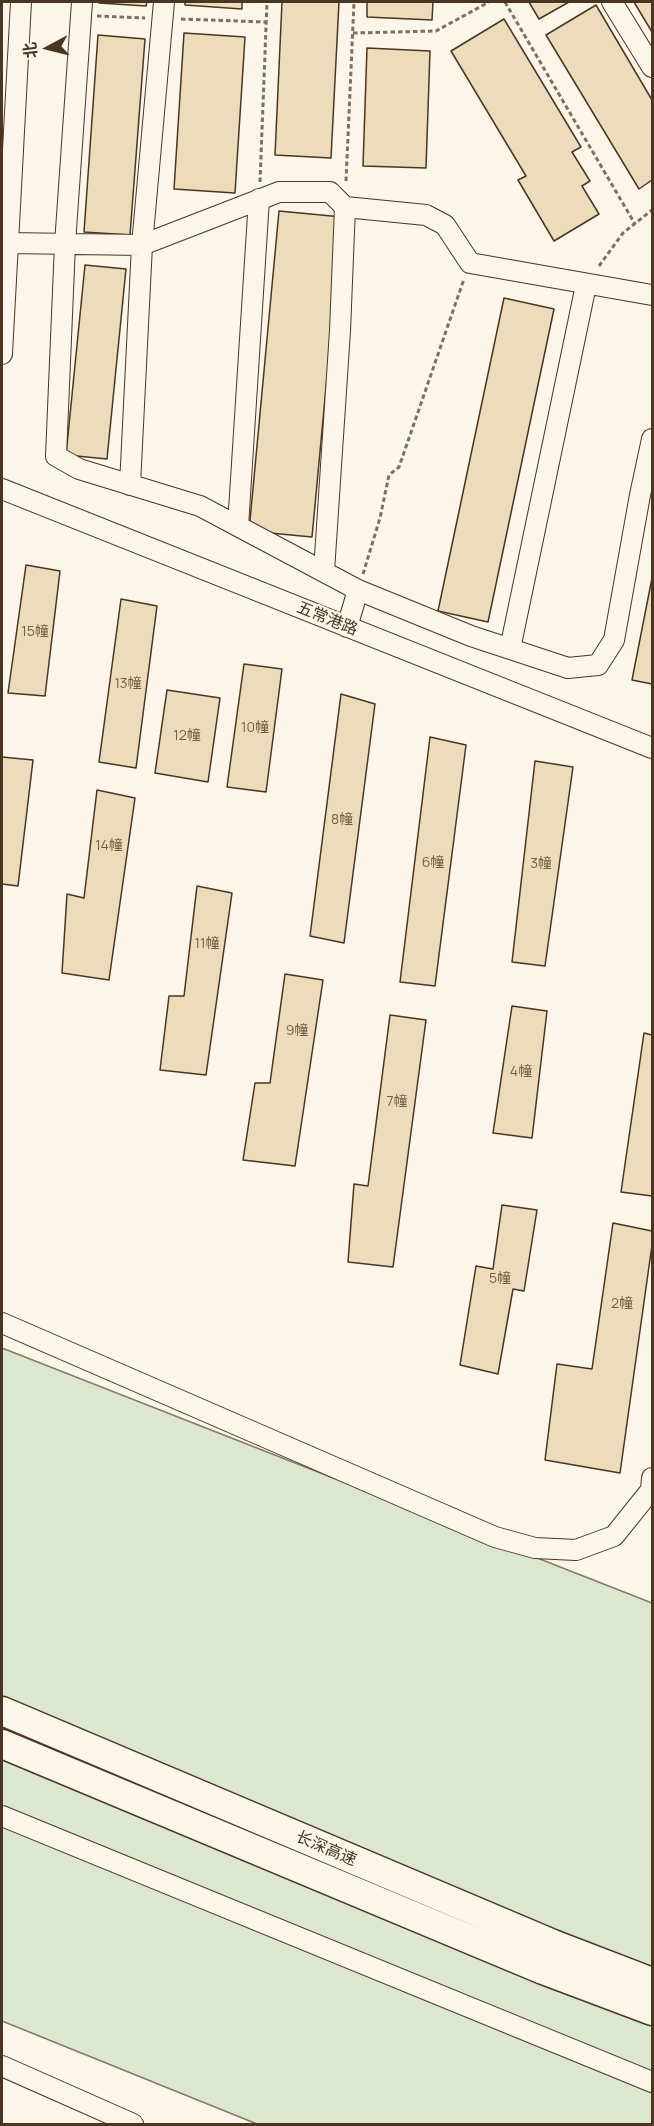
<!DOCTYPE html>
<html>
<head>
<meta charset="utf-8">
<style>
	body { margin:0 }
	#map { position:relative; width:654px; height:2126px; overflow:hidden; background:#fbf6e9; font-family:Manrope,"Noto Sans SC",sans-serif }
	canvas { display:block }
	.frame { position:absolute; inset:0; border:3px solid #4a3520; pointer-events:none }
	.north { position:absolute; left:18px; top:18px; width:60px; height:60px; -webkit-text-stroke:4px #fbf6e9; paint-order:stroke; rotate:263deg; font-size:16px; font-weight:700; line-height:24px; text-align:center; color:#4a3520 }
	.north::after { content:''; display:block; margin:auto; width:21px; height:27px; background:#4a3520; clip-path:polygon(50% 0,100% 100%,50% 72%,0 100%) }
</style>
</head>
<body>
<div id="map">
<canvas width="654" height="2126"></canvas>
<div class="frame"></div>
<div class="north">北</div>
</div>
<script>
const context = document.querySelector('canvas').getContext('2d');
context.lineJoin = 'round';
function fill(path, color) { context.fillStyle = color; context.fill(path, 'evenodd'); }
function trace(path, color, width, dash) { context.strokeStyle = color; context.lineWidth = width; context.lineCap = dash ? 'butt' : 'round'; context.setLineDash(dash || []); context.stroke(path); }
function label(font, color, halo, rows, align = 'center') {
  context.font = font + ' Manrope,"Noto Sans SC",sans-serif'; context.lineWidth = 4.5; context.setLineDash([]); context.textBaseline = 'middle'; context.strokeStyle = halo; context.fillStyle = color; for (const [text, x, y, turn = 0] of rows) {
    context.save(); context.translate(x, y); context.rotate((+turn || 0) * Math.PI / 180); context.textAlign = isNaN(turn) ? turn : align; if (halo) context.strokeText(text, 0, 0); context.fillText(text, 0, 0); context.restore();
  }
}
const green = new Path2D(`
	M2 1348 652 1603V2124H257L2 2021Z`);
fill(green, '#dce7d0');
trace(green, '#887966', 1.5);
const building = new Path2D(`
	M99 2H147L146 6 99 3Z
	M185 2H242V9L185 5Z
	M282 2H339L331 158 275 155Z
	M367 2H433L432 20 367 17Z
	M529 2H569L539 19Z
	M634 2H652V32Z
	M596 5 652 100V180L639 189 546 35Z
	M504 19 581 147 572 152 590 181 582 186 599 214 554 241 518 180 526 176 451 51Z
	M184 33 245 37 235 193 174 189Z
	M98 35 145 39 130 235 84 232Z
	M367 48 430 51 426 168 363 166Z
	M279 211 342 217 312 537 249 531Z
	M85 265 126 269 107 459 66 455Z
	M504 298 554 309 488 622 438 611Z
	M26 565 60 571 45 696 8 693Z
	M652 578V684L632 680Z
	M121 599 157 606 136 768 99 762Z
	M244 664 282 669 266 792 227 787Z
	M167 690 220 698 208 782 155 773Z
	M341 694 375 704 344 943 310 936Z
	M430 737 466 745 435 986 400 982Z
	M2 757 33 760 18 886 2 884Z
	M535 761 573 767 545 966 512 962Z
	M97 790 135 798 109 980 62 973 67 894 84 898Z
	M197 886 232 893 206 1075 160 1070 169 996H184Z
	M285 974 323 980 295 1166 243 1160 255 1083H270Z
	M512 1006 547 1011 532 1138 493 1133Z
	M390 1015 426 1020 393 1267 348 1262 354 1184 368 1186Z
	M644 1033 652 1035V1196L621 1192Z
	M502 1205 537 1210 524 1291 513 1289 498 1374 460 1365 476 1266 493 1269Z
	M613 1223 652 1231V1245L620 1473 545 1460 557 1364 592 1369Z`);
fill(building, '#ecdcbc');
trace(building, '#4a3520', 1.5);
const minor = new Path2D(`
	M82 2 65 244 56 456 79 469 200 506 358 590 471 636 568 668 598 665 614 640 640 495 652 439
	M612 2 652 67
	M8 243 142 245 279 192H330L345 207 426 215 445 225 470 263 652 295
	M2 354 21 2
	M130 485 142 245 164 2
	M2 489 652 748
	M238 526 259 199
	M324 571 340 331 345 207
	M347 627 358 590
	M510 649 586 285
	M2 1323 495 1537 535 1548 576 1550 614 1536 651 1490 652 1478
	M2 1816 652 2082
	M2 2066 133 2124`);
const highway = new Path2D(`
	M2 1711 553 1944 652 1982
	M2 1744 543 1970 652 2011`);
trace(minor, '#4a3520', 22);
trace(highway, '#4a3520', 31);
trace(new Path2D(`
	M505 2 635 224
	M97 16 145 18
	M181 19 265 22
	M353 33 436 31 489 2
	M346 181 354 2
	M260 182 267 2
	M599 266 623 233 652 210
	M363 574 380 518 389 475 399 467 464 279`), '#7f6f5c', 3, [4.5, 3]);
trace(minor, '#fbf6e9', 20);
trace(highway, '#fbf6e9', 28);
label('14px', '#725f47', null, [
	["15幢",35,632],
	["13幢",128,684],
	["10幢",255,728],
	["12幢",187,736],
	["8幢",342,820],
	["14幢",109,846],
	["6幢",433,863],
	["3幢",541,864],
	["11幢",207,944],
	["9幢",297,1031],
	["4幢",521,1072],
	["7幢",397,1102],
	["5幢",500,1279],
	["2幢",622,1304]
]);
label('16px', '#4a3520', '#fbf6e9', [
	["五常港路",327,619,22],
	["长深高速",326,1849,23]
]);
</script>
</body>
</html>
